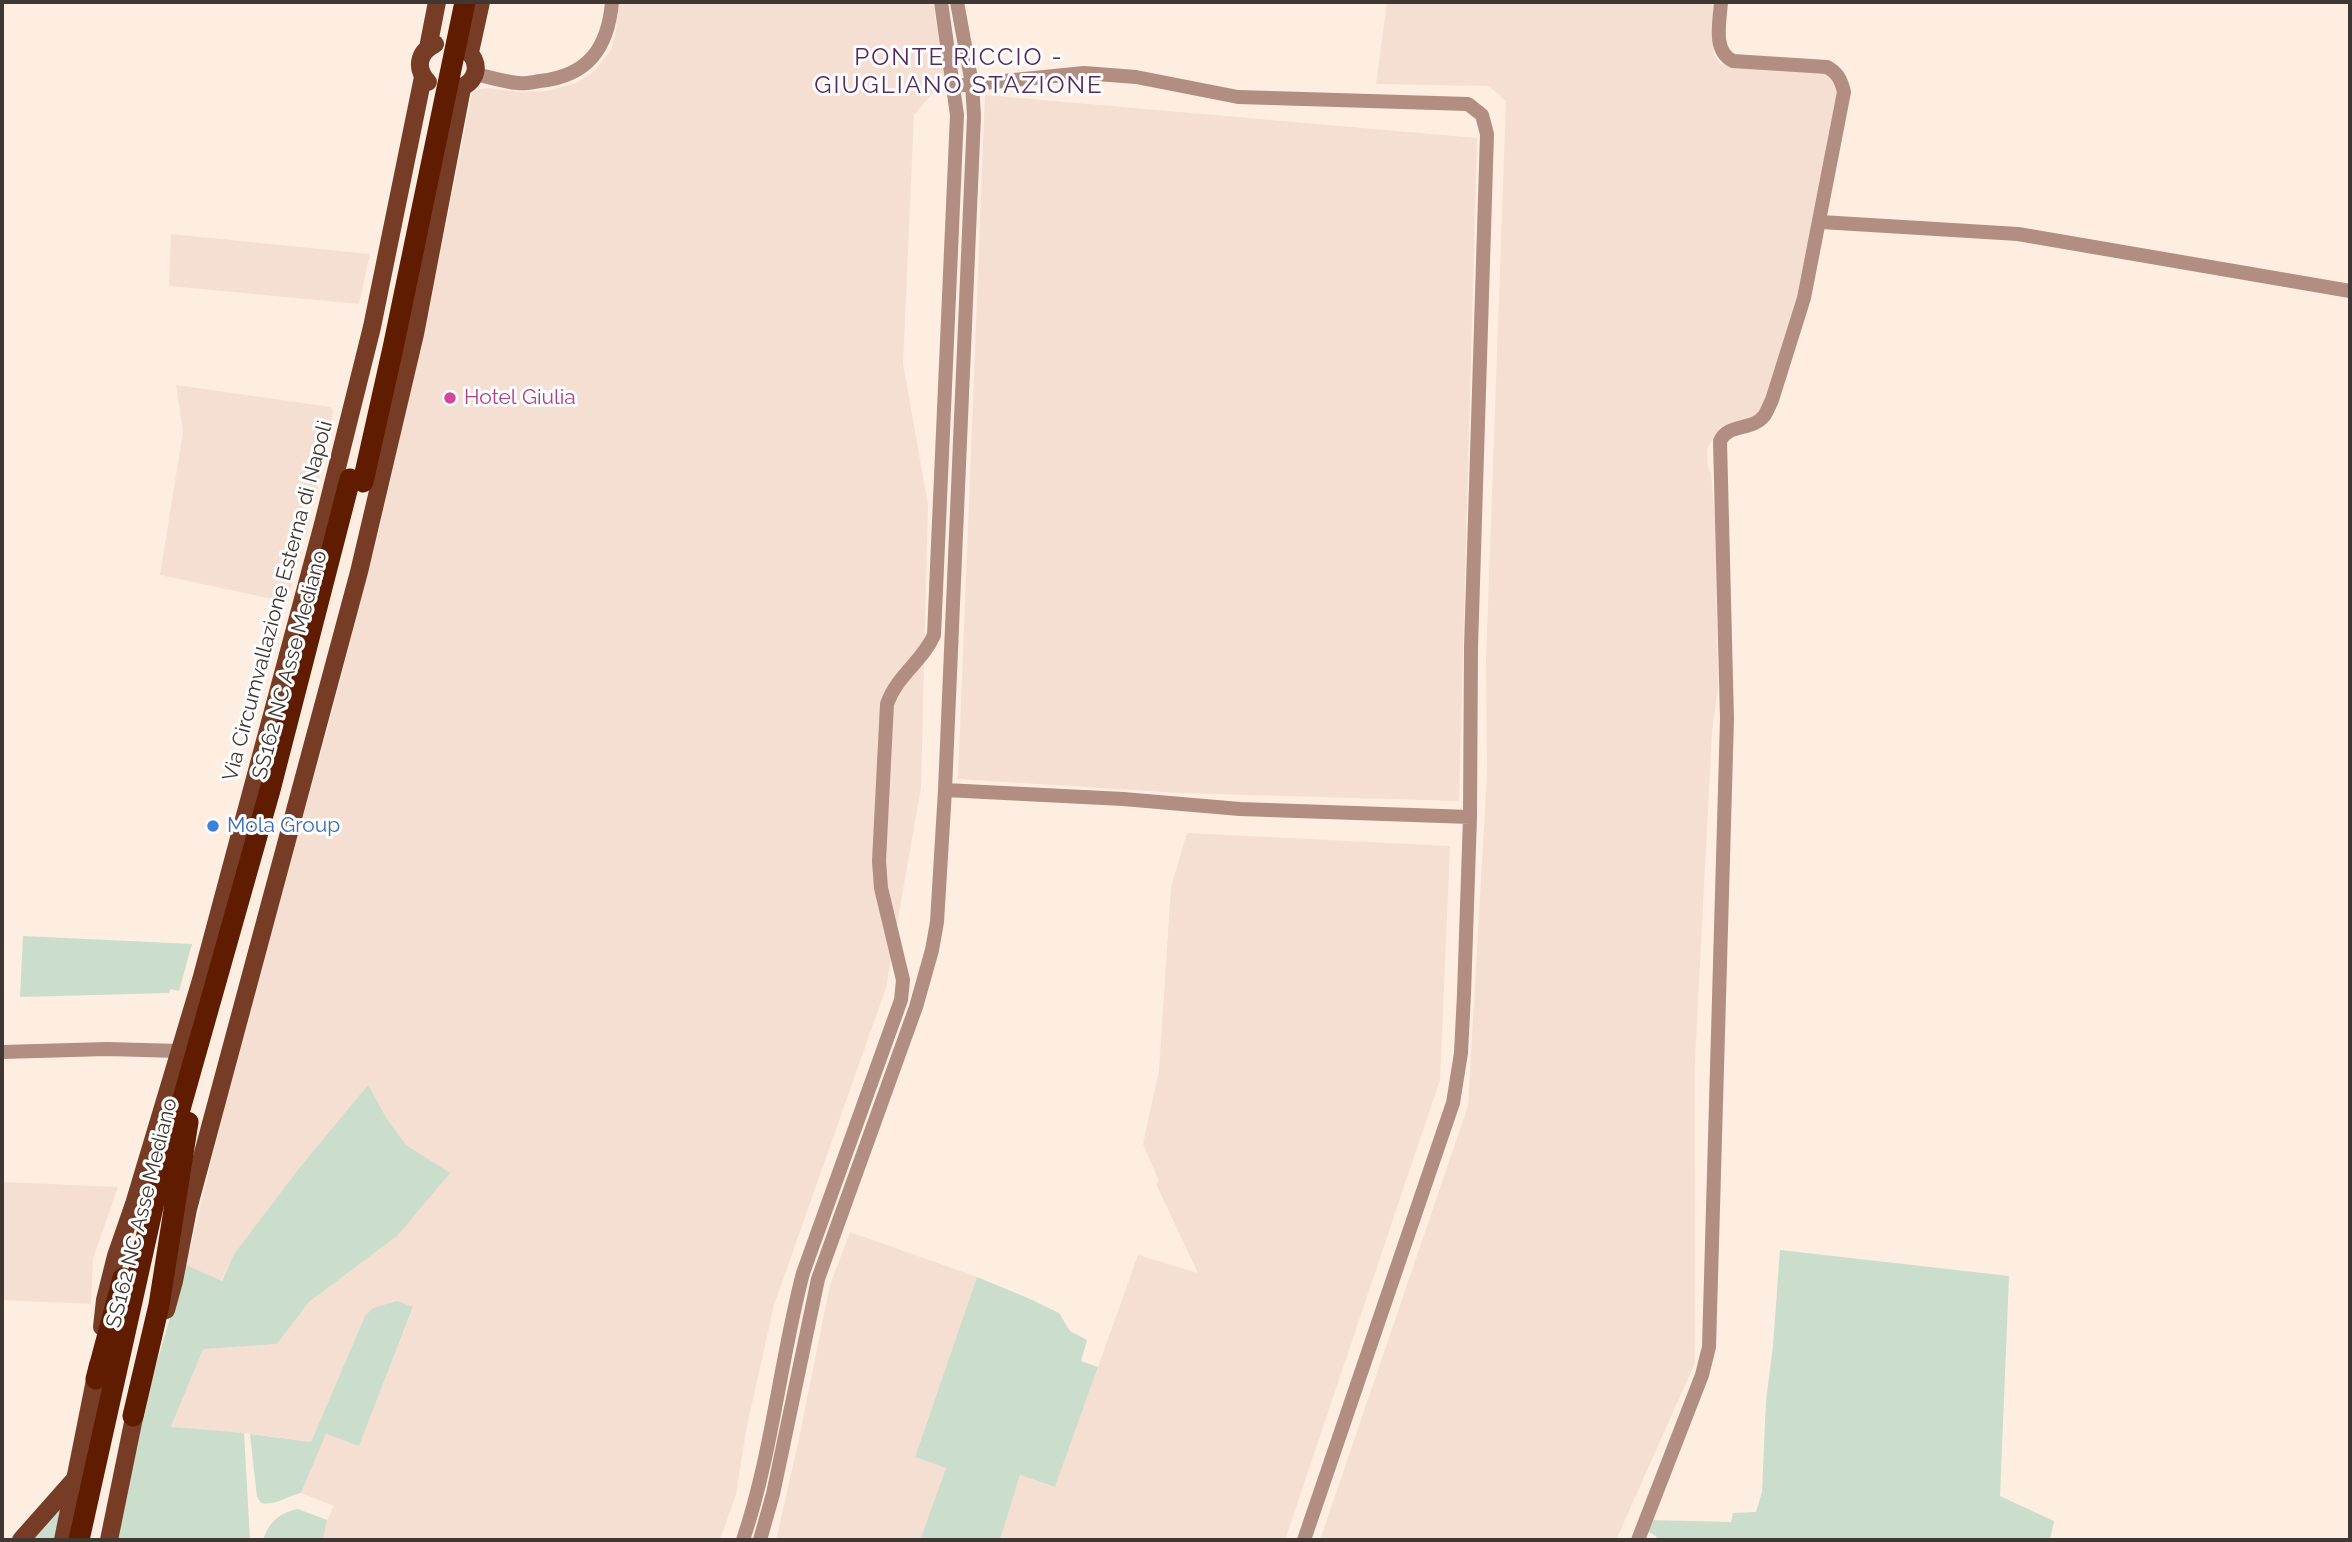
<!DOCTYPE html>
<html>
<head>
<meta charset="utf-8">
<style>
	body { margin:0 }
	#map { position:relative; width:2352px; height:1542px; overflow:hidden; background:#fdeee1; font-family:Raleway,sans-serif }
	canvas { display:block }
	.frame { position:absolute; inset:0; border:4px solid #3f3731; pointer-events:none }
</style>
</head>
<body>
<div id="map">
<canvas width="2352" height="1542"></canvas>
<div class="frame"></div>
</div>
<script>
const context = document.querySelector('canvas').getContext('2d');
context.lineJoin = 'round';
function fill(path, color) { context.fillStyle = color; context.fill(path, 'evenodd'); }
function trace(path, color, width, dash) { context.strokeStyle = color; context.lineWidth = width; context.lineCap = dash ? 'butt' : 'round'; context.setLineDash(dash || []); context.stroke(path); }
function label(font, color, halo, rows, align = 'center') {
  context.font = font + ' Raleway,sans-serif'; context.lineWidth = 6; context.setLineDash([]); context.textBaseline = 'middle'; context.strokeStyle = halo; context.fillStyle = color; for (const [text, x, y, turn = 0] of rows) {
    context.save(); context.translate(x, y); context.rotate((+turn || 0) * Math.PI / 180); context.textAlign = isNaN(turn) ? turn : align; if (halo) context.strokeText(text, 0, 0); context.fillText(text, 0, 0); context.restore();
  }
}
fill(new Path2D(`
	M619 2H933L945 78 914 115 903 363 928 505 921 787 886 988 774 1305 747 1426 736 1494 720 1540H323L327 1520 334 1506 301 1493 326 1434 359 1446 413 1308H373L365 1316 311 1442 244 1433 171 1428 203 1348 277 1344 309 1302 397 1236 406 1145 387 1119 368 1086 300 1167 234 1254 221 1281 185 1283 186 1265 255 982 283 878 298 835 331 716 378 534 429 309 472 94 479 89 490 88 517 92 547 91 576 83 593 72 611 50 616 30Z
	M1387 2H1716L1714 55 1721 64 1824 69 1836 80 1841 94 1806 272 1763 410 1754 418 1720 427 1707 449 1708 467 1711 473 1715 518 1718 687 1712 733 1695 1059V1363L1616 1540H1320L1468 1106 1487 775 1486 660 1506 101 1489 86 1376 84Z
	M985 95 1477 138 1459 801 1181 793 958 779Z
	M171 234 370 254 359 304 169 286Z
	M176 385 331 407 333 411 315 501H305L302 509 308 512 311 518 306 536 296 538 294 546 301 551 287 602 160 575 183 432Z
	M1187 833 1450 846 1440 1080 1285 1540H1000L1020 1475 1055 1487 1138 1255 1198 1273 1156 1184 1159 1181 1143 1144 1159 1070 1171 887Z
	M2 1182 118 1187 93 1259 91 1304 2 1300Z
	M850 1232 977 1277 915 1457 946 1468 920 1540H776L797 1448 830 1285Z`), '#f5dfd3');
fill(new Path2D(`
	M23 936 192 944 179 991 171 989 169 993 20 997Z
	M368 1085 387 1119 406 1145 450 1173 397 1236 309 1302 277 1344 203 1349 171 1427 244 1433 250 1540H114L135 1435 186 1265 222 1281 234 1254 300 1167Z
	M1780 1250 2009 1276 2000 1496 2054 1521 2050 1540H1658L1656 1536 1647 1531 1648 1520 1731 1522 1733 1513 1756 1512 1762 1492 1766 1401 1773 1346Z
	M977 1277 1030 1299 1059 1313 1070 1331 1087 1340 1081 1361 1098 1367 1055 1487 1020 1475 1000 1540H920L946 1468 915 1457Z
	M397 1301 413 1307 359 1446 326 1434 301 1493C287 1496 275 1506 261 1503L257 1497 250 1434 311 1442 365 1316 373 1308Z
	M62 1504 57 1540H29Z
	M298 1509 327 1520 323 1540H263C269 1522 279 1513 298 1509Z`), '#cbddcb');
trace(new Path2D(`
	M476 74C489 77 504 82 518 83 525 84 533 82 540 81 588 76 608 48 612 2
	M954 86 1084 73 1136 77 1238 97 1468 104 1482 115 1487 134 1471 647 1470 817 1464 994 1461 1053 1453 1103 1304 1540
	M1821 222 2018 234 2350 291
	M945 790 1123 799 1240 809 1470 817
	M2 1052 107 1049 180 1051
	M743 1540C772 1454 780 1361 803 1273L901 1000 903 980 881 888 879 861 887 704C897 675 923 661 934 635L957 115 941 2
	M760 1540 773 1494 818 1279 916 1007 932 950 937 922 945 790 974 116 972 84 957 2
	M1638 1540 1702 1375 1709 1347 1727 719 1720 441C1728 423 1752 431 1764 416 1767 412 1769 406 1772 400L1804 298 1844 92C1841 80 1838 73 1827 67L1733 61C1712 51 1720 21 1721 2`), '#b18e81', 14);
trace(new Path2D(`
	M428 48 437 2
	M470 52 481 2
	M428 82C415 69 418 52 435 44
	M456 89C478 84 483 61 464 49
	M166 1310 174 1281 188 1209 359 572 415 334 462 88
	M102 1327 105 1300 116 1256 134 1204 201 980 323 524 372 327 423 77
	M21 1540 75 1479
	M63 1540 98 1365
	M109 1540 137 1403`), '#773c25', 18);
trace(new Path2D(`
	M96 1379 123 1278
	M133 1416 159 1305 188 1122
	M79 1540 155 1198 270 790 350 479`), '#601c00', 21);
trace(new Path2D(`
	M363 482 393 348 465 2`), '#601c00', 21);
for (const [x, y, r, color] of [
	[450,398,7,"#d1479c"],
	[213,826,7,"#3f7fe0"]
]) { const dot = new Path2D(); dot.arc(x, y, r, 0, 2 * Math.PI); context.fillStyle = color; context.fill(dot); trace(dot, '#fefefe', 2.5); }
label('21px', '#b23c85', '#fefefe', [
	["Hotel Giulia",464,398]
], 'left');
label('21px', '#3f3731', '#fefefe', [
	["Via Circumvallazione Esterna di Napoli",278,601,-75],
	["SS162 NC Asse Mediano",290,665,-75],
	["SS162 NC Asse Mediano",142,1213,-76]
]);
label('21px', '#366cbe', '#fefefe', [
	["Mola Group",227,826]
], 'left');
context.letterSpacing = '2px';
label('24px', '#54285c', '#fefefe', [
	["PONTE RICCIO -",959,58],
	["GIUGLIANO STAZIONE",959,86]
]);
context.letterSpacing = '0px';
</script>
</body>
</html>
